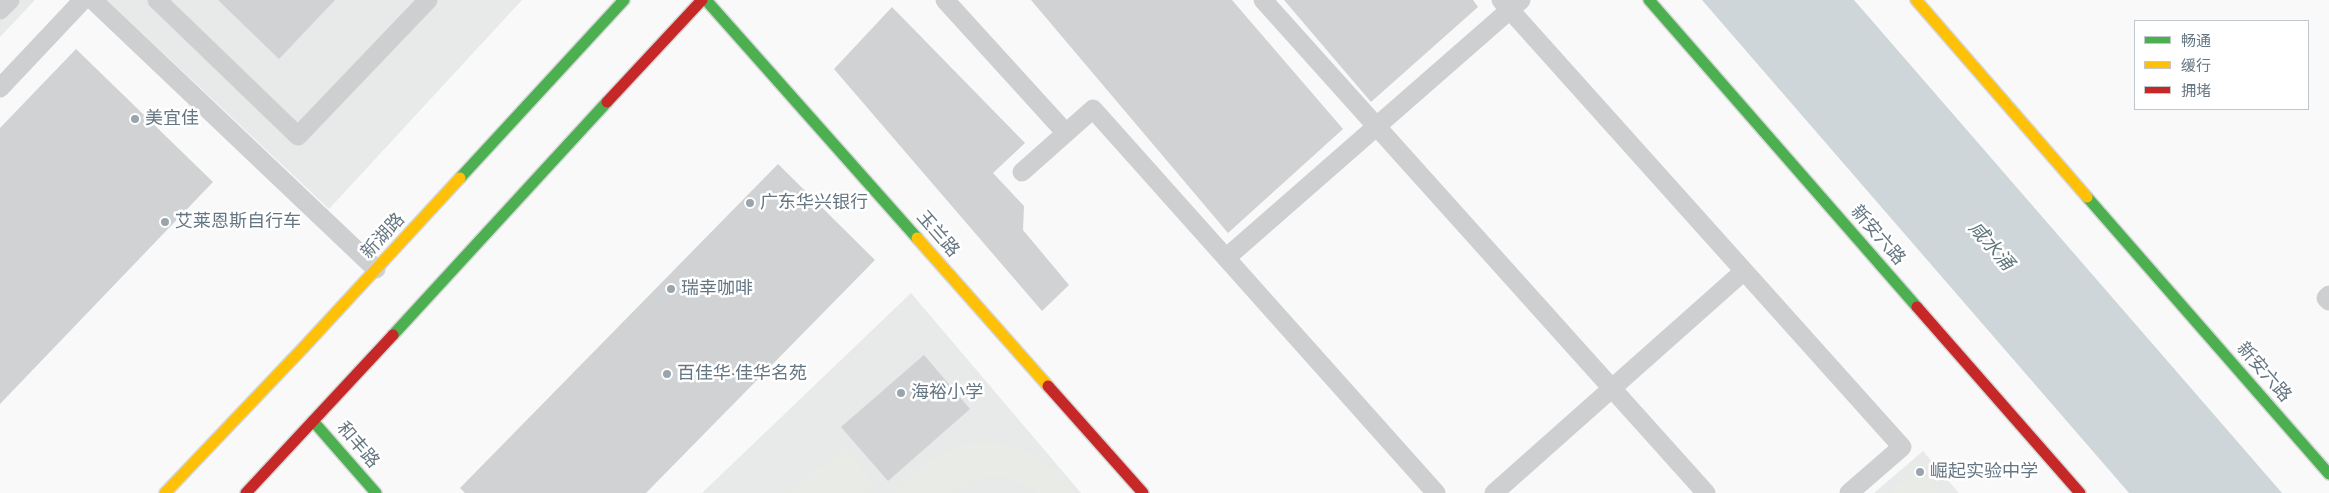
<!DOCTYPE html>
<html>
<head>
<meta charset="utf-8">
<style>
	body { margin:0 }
	#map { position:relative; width:2329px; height:493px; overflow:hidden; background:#f9f9f9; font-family:"Alegreya Sans","Noto Sans SC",sans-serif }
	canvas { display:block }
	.legend { position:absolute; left:2134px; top:20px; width:175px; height:90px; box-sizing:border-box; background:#fff; border:1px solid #c1c8cd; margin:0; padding:6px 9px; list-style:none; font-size:15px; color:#657683 }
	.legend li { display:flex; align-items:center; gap:10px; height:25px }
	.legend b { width:25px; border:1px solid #c1c8cd }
</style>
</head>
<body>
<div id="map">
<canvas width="2329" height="493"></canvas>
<ul class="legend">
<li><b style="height:6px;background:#4caf50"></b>畅通</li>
<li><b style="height:6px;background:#ffc107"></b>缓行</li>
<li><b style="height:6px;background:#c62828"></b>拥堵</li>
</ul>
</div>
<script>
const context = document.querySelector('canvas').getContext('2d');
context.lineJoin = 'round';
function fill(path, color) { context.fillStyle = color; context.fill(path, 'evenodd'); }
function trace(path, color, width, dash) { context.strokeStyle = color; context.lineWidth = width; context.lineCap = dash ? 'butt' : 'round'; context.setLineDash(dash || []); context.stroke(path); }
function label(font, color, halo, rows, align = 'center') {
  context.font = font + ' "Alegreya Sans","Noto Sans SC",sans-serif'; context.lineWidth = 5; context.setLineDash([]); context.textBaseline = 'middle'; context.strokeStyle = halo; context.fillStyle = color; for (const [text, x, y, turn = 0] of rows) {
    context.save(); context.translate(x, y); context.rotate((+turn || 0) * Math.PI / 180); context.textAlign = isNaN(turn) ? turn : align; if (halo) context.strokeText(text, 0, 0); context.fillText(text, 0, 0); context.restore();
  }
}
fill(new Path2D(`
	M0 0H35L0 37Z
	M107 0H522L329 209Z
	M911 293 1081 493H702Z
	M1923 451 1959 493H1874Z`), '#e8e9e9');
fill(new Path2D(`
	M989 442C1025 448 1054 461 1074 493H1036L1018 482 999 476 979 479 953 493H892C926 464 941 444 989 442Z
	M844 447 875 484 864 493H789Z
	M1918 468 1940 493H1889Z`), '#e8ebe6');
fill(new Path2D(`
	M1702 0H1854L2282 493H2129Z`), '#ced6d9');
fill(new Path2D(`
	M218 0H335L279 59Z
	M1031 0H1232L1343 129 1228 233Z
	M1284 0H1473L1478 7 1371 102Z
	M892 7 1025 143 993 173 1024 206 1023 230 1069 285 1042 311 834 69Z
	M76 49 213 182 0 404V128Z
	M778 164 875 260 646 493H465L460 488Z
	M924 355 970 409 888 481 841 427Z`), '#d0d2d3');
const fast = new Path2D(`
	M706 0 917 238
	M1649 0 1917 307
	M460 178 624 0
	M2087 197 2329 474
	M393 335 607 102
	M313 421 376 493`);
const slow = new Path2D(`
	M1916 0 2087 197
	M917 238 1048 386
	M165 493 305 346 460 178`);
const jam = new Path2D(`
	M607 102 702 0
	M1917 307 2080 493
	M1048 386 1143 493
	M246 493 393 335`);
trace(fast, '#d5d6d7', 14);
trace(slow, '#d5d6d7', 14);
trace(jam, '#d5d6d7', 14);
trace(new Path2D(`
	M93 0 376 269
	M157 0 298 136 428 0
	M945 0 1066 133
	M1263 0 1706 493
	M1501 0 1902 447 1849 493
	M0 10 10 0
	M0 88 83 0
	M1022 172 1093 109 1436 493
	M1226 258 1521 0
	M2329 295 2326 298 2329 301
	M1494 493 1744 271`), '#cecfd0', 19);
trace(fast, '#4caf50', 11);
trace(slow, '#ffc107', 11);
trace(jam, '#c62828', 11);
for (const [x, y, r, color] of [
	[135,119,5,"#99a4ac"],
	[750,203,5,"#99a4ac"],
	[165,222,5,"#99a4ac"],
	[671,289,5,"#99a4ac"],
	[667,374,5,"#99a4ac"],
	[901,393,5,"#99a4ac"],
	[1920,472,5,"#99a4ac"]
]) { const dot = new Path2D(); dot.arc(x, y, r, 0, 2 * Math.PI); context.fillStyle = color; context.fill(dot); trace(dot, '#fff', 2); }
label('18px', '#657683', '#fff', [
	["美宜佳",145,119],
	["广东华兴银行",760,203],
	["艾莱恩斯自行车",175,222],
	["瑞幸咖啡",681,289],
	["百佳华·佳华名苑",677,374],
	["海裕小学",911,393],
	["崛起实验中学",1930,472]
], 'left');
label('18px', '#657683', '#fff', [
	["玉兰路",938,234,49],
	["新安六路",1878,235,49],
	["新湖路",383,236,-47],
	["新安六路",2264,372,49],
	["和丰路",358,445,49]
]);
label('italic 19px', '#60757c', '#fff', [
	["咸水涌",1991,246,49]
]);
</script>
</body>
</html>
